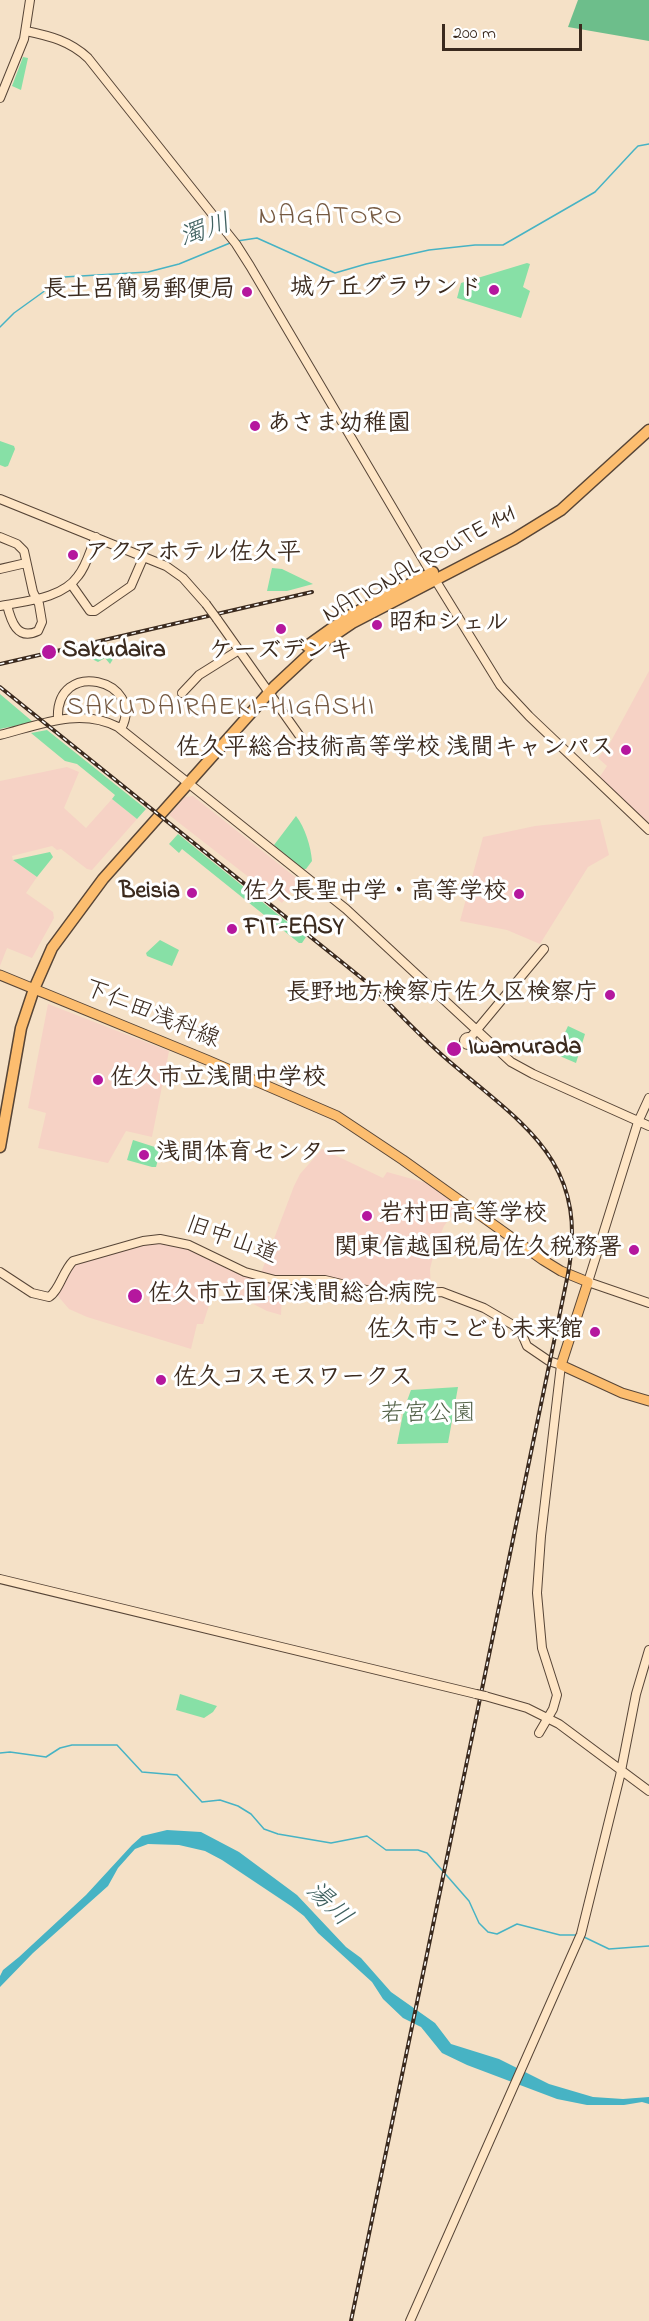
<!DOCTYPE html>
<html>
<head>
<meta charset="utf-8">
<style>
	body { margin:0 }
	#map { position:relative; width:649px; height:2321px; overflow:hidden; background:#f5e1c7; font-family:"Indie Flower",sans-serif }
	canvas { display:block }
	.scale { position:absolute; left:442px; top:24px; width:140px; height:27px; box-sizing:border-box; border:3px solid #3b2a1e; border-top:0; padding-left:8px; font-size:18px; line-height:21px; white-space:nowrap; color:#3b2a1e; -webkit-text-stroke:4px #fff; paint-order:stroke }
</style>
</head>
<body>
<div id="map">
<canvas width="649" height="2321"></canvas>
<div class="scale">200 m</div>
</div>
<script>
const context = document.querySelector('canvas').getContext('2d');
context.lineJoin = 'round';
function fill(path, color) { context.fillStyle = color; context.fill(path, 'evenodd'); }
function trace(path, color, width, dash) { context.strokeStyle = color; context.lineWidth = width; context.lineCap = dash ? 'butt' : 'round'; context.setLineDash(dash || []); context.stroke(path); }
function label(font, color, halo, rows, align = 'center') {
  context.font = font + ' "Indie Flower","Klee One",sans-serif'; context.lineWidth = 6; context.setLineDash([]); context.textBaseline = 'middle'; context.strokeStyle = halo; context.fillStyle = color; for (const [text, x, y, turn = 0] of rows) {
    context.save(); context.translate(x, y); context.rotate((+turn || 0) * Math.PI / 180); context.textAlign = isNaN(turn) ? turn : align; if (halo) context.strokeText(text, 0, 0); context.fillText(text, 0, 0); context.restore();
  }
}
fill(new Path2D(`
	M649 671V823L599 778 607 766 598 758 610 743Z
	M67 767 79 772 64 808 86 828 112 799 137 819 92 870 87 869 61 849 57 850 52 846 12 856 13 860 37 877 26 893 53 912 54 918 32 958 7 948 0 966V781Z
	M193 796 299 880 282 903 169 815 185 797Z
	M600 819 609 855 588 867 540 944 507 930 460 921 483 837 535 826Z
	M48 1004 169 1051 152 1137 126 1131 108 1163 38 1148 46 1113 28 1108Z
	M322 1149 383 1178 387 1172 427 1183 459 1206 444 1226 436 1245 430 1269 431 1288 403 1291 381 1290 329 1277 275 1276 261 1273 294 1186 300 1174Z
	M154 1242 190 1249 285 1283 282 1295 281 1315 267 1311 230 1292 222 1290 213 1293 203 1324H197L191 1349 87 1317 69 1309 57 1295 66 1275 75 1265Z`), '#f6d2c5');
fill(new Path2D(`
	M23 57 28 58 21 90 12 86Z
	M527 263 530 264 523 287 530 291 521 318 457 298 461 283Z
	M0 441 14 446 15 449 8 466 5 467 0 465Z
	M272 568 282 569 313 584 287 591H267Z
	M111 645 115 656 110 664 105 658 98 662 90 658H82L80 652Z
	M0 694 33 722 0 729Z
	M47 730 146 809 137 819 112 799 115 795 77 764 65 761 31 733Z
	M296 816C305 827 311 847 312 861L306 869H302L274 845Z
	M178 834 306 937 302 943H299L182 849 179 853 169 844Z
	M50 852 53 857 37 877 13 860Z
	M160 940 179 950 172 966 147 956 146 953Z
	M568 1026 585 1034 576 1063 555 1054Z
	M133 1140 161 1149 156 1167H152L127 1160Z
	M458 1387 448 1443 397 1444 404 1409 411 1390Z
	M180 1694 217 1706 213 1712 204 1718 176 1710Z`), '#87e0a6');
fill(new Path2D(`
	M578 0H649V41L568 27Z`), '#6dbe8b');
fill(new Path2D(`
	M167 1830 201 1832 239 1852 297 1895 346 1947 361 1958 391 1992 435 2023 451 2044 499 2059 549 2084 593 2097 623 2099 649 2097V2104L642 2102 624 2105H587L557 2099 467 2065 442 2053 421 2027 403 2018 383 1999 372 1982 318 1933 304 1916 291 1906 222 1860 205 1851 179 1845 148 1844 135 1849 118 1868 108 1886 33 1953 0 1987V1976L3 1970 19 1957 86 1895 132 1845 142 1836Z`), '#47b3c4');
trace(new Path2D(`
	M237 241 257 238 335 273 366 264 429 250 475 245H503L595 192 634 150 638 146 649 144
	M0 327 14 313 64 277 148 272 179 264 230 243
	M0 1753 10 1752 46 1757 60 1748 72 1745H117L142 1772 177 1775 202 1802 220 1800 238 1806 251 1814 264 1829 278 1834 331 1843 367 1836 386 1850H418L427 1853 469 1901 479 1923 488 1932 497 1934 517 1924 560 1935H576
	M584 1937 609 1949 649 1946`), '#47b3c4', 1.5);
const secondary = new Path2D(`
	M26 31C50 36 70 41 88 58L236 244 250 266 431 573 500 685 529 716 649 830
	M0 98 24 39 30 0
	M0 499 166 566 183 578 206 604
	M0 537 17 544 24 551 33 592 39 604 42 622 38 631C17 641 11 621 7 605
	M0 569 26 563
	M71 584 90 611H95L131 586 144 556
	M0 606C25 601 62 599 78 576 87 565 90 550 96 537
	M217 619 299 735
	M182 693 199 675 239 650
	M58 720C54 656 147 680 121 729
	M0 735C39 725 80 707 118 727L346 909 511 1062 533 1074 649 1126
	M464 1041a4 4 0 1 1 8 0a4 4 0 1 1-8 0Z
	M470 1038 544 949
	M649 1098 638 1122 588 1282 649 1303
	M0 1272 32 1293 49 1297C59 1291 63 1271 73 1261L143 1241 160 1239 189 1245 245 1272 275 1280H325L383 1294 442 1292 484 1308 513 1325 521 1332 527 1346 549 1361 561 1365 541 1536 537 1593 542 1648 557 1695 553 1709 539 1733
	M0 1579 476 1694
	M485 1696 527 1708 559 1724 649 1791
	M410 2321 581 1934 620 1776 636 1694 649 1650`);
const primary = new Path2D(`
	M0 975 207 1060 337 1116 403 1160 543 1260 561 1271 588 1282 561 1365 622 1393 649 1401`);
const highway = new Path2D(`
	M307 646 349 616 433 572
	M0 1147 21 1028 34 989 52 948 103 879 274 687 318 646 352 623 514 539 561 510 649 430`);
trace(secondary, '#574537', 10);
trace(primary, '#574537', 11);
trace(highway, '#574537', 13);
trace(secondary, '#fee5c5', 8);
trace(primary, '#fcbd6f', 9);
trace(highway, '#fcbd6f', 10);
const rail = new Path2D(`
	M0 664 312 592
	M0 687 374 988C399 1014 423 1039 450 1062 525 1126 589 1162 568 1274L351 2321`);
trace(rail, '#3b2a1e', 4);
trace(rail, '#fff', 1.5, [4.5]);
const secondaryBridge = new Path2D(`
	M206 604 217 619
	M476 1694 485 1696`);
trace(secondaryBridge, '#574537', 10, []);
trace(secondaryBridge, '#fee5c5', 8);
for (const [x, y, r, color] of [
	[494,290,6,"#b5179e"],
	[247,292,6,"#b5179e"],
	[255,426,6,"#b5179e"],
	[73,555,6,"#b5179e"],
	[377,625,6,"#b5179e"],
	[281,629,6,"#b5179e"],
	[49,652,8,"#b5179e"],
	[626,750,6,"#b5179e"],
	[192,893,6,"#b5179e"],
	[519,894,6,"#b5179e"],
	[232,929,6,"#b5179e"],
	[610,995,6,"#b5179e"],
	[454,1049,8,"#b5179e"],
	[98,1080,6,"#b5179e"],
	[144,1155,6,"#b5179e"],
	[367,1216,6,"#b5179e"],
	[634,1250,6,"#b5179e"],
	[135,1296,8,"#b5179e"],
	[595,1332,6,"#b5179e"],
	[161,1380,6,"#b5179e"]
]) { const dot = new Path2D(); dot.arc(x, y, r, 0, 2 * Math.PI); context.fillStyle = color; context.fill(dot); trace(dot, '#fff', 2); }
label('bold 24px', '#3b2a1e', '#fff', [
	["城ケ丘グラウンド",482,290,"right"],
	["長土呂簡易郵便局",235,292,"right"],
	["あさま幼稚園",267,426],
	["アクアホテル佐久平",85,555],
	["昭和シェル",389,625],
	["Sakudaira",62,652],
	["ケーズデンキ",281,653,"center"],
	["佐久平総合技術高等学校 浅間キャンパス",614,750,"right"],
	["Beisia",180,893,"right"],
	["佐久長聖中学・高等学校",507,894,"right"],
	["FIT-EASY",244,929],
	["長野地方検察庁佐久区検察庁",598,995,"right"],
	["Iwamurada",468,1049],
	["佐久市立浅間中学校",110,1080],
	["浅間体育センター",156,1155],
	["岩村田高等学校",379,1216],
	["関東信越国税局佐久税務署",622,1250,"right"],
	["佐久市立国保浅間総合病院",148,1296],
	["佐久市こども未来館",583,1332,"right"],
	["佐久コスモスワークス",173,1380]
], 'left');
label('24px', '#3b2a1e', '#fff', [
	["NATIONAL ROUTE 141",420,566,-29],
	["下仁田浅科線",151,1016,22],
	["旧中山道",231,1242,20]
]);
label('24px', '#526147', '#fff', [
	["若宮公園",428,1416]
]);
label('italic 26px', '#406160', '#fff', [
	["濁川",206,233,-18],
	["湯川",327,1906,44]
]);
context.letterSpacing = '1.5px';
label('27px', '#765a42', '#fff', [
	["NAGATORO",331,219],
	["SAKUDAIRAEKI-HIGASHI",221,710]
]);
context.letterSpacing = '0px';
</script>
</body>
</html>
